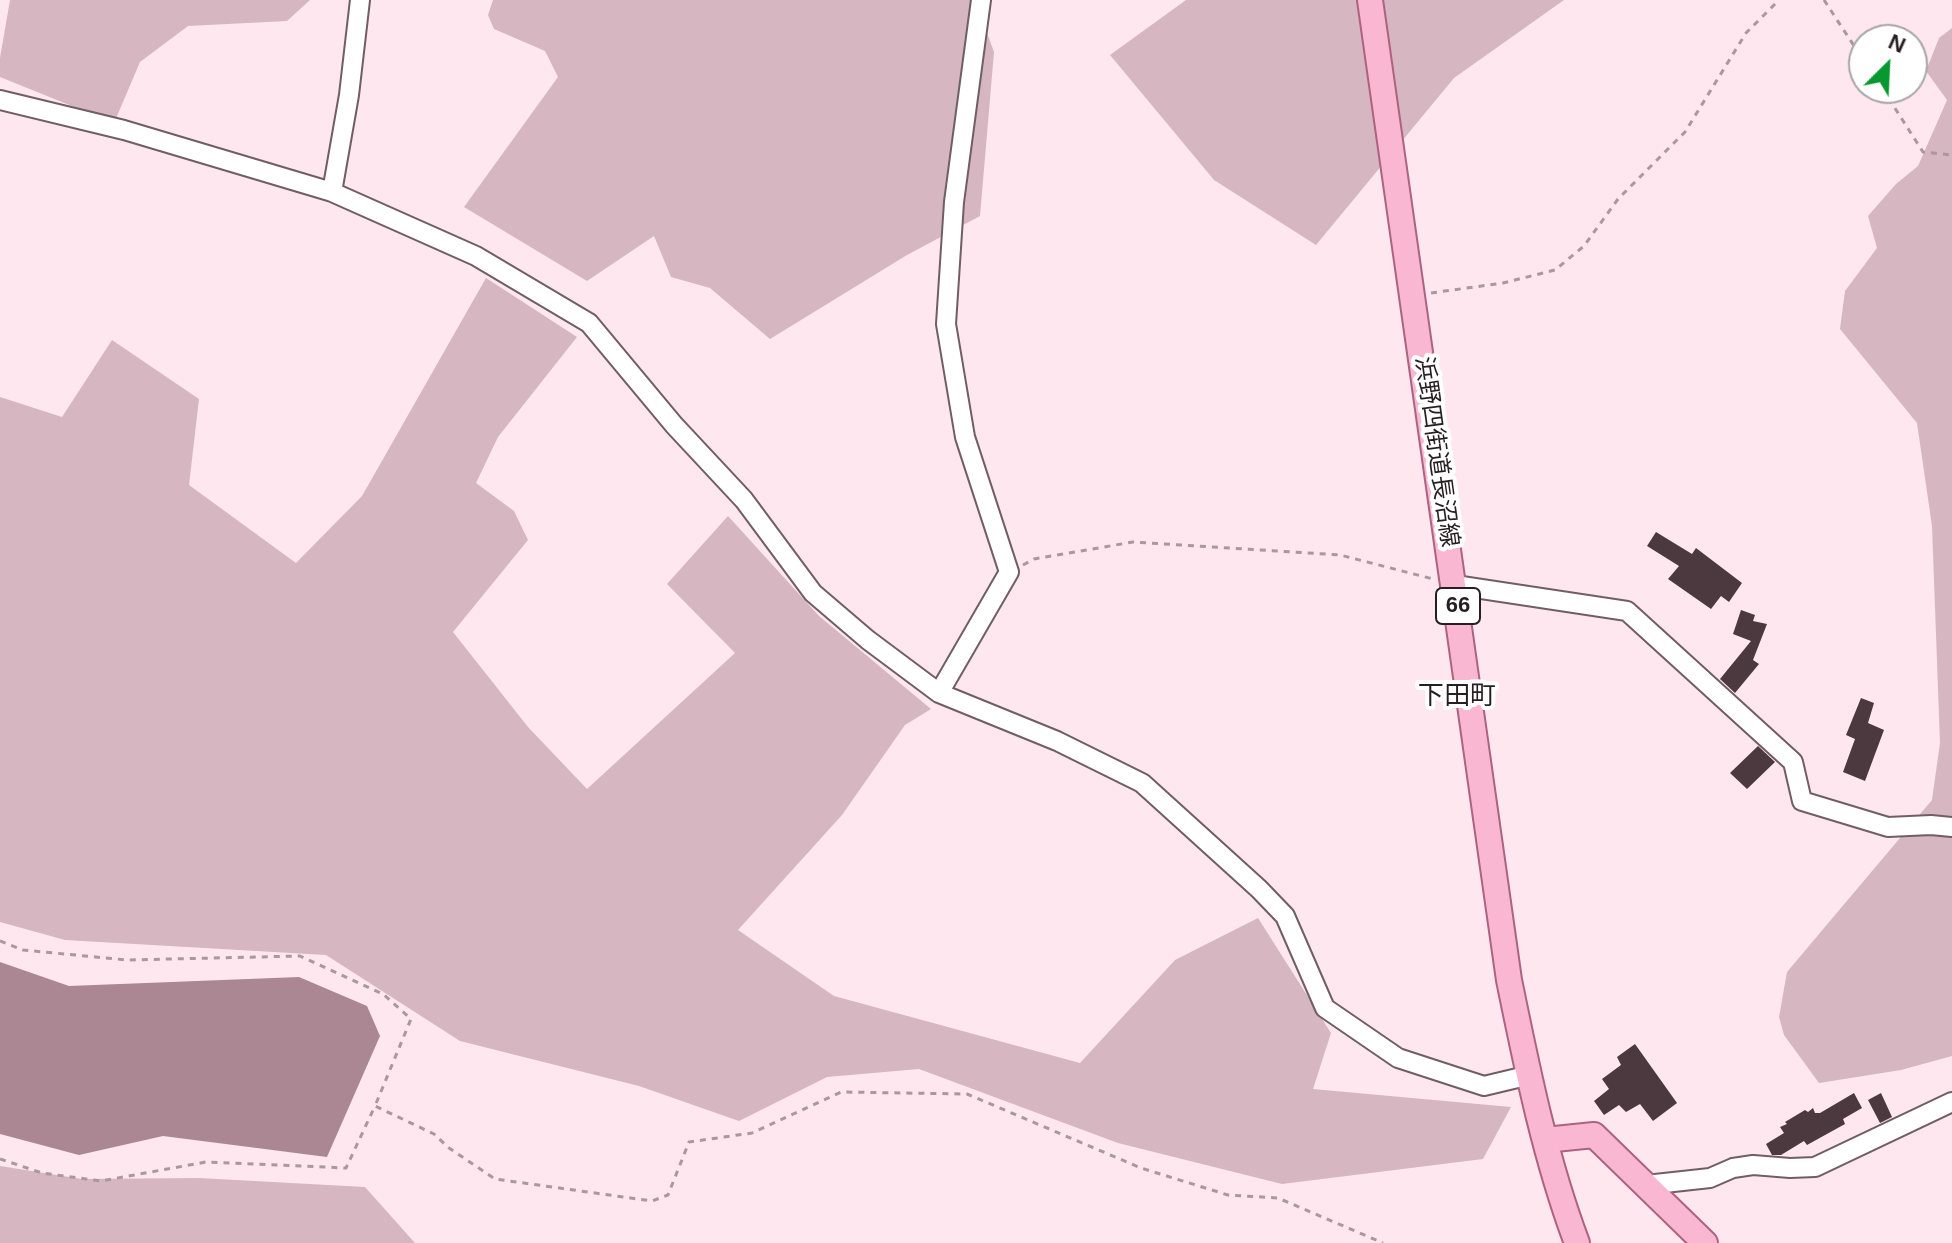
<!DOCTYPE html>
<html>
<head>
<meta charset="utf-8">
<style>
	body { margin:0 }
	#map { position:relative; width:1952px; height:1243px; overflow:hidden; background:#fee7ef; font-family:Helvetica,sans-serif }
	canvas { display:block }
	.north { position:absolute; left:1848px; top:24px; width:80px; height:80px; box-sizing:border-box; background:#fff; border:2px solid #a8a5a6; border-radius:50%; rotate:24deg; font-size:22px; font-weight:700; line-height:32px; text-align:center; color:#261e21 }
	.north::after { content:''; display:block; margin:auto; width:28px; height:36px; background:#079830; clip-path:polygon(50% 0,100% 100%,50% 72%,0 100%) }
</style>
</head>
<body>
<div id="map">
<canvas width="1952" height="1243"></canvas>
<div class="north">N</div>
</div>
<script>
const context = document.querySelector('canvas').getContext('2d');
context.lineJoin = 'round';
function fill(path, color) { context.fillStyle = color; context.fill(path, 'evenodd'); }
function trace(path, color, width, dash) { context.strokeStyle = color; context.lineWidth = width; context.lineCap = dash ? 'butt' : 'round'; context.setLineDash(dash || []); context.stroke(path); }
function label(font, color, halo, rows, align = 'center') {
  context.font = font + ' Helvetica,"Noto Sans JP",sans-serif'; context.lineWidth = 8; context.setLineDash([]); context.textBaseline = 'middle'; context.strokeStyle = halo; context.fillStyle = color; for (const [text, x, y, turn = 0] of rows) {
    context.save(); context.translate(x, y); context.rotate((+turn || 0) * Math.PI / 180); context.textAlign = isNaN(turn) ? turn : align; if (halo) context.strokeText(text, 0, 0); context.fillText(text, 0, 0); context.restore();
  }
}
fill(new Path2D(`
	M10 0H310L287 21 188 26 140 62 114 123 0 77V58Z
	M493 0H975L994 52 980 216 907 255 770 339 710 288 671 277 654 236 587 281 464 207 558 77 545 51 494 29 488 15Z
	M1186 0H1564L1454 78 1316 245 1214 180 1110 55Z
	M1952 28V1056L1901 1070 1819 1083 1784 1035 1779 1017 1787 972 1932 800 1940 743 1932 526 1917 423 1840 329 1845 291 1877 248 1868 216 1896 184 1918 166 1947 100 1926 71 1939 38Z
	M486 278 577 337 498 437 476 483 514 511 528 540 453 632 528 727 587 789 735 653 667 584 728 516 819 616 931 709 905 725 842 815 738 930 834 996 1080 1063 1175 960 1258 918 1331 1033 1313 1089 1511 1107 1483 1159 1282 1184 1118 1143 919 1069 827 1077 739 1121 639 1086 460 1041 326 955 65 940 0 922V397L62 417 112 340 199 399 189 485 296 563 362 496Z
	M0 1166 82 1179 199 1178 365 1187 415 1243H0Z`), '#d5b6c1');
fill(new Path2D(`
	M0 962 69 986 299 977 367 1006 380 1036 327 1157 163 1136 79 1155 0 1134Z`), '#ab8793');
fill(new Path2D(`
	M1656 532 1692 554 1696 548 1742 583 1729 602 1721 596 1711 609 1668 579 1679 566 1647 546Z
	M1741 610 1755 615 1753 621 1767 624 1753 660 1759 664 1735 693 1720 679 1751 641 1733 634Z
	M1861 698 1874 703 1868 723 1884 730 1865 781 1843 772 1855 739 1846 735Z
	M1758 746 1775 762 1747 789 1730 773Z
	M1635 1044 1677 1103 1653 1121 1640 1104 1626 1112 1619 1105 1604 1115 1594 1101 1609 1089 1602 1079 1621 1065 1617 1057Z
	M1854 1093 1862 1108 1843 1119 1845 1124 1807 1145 1804 1141 1781 1155H1772L1766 1144 1784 1133 1780 1127 1787 1124 1785 1122 1805 1110 1808 1112 1813 1108 1815 1113H1820Z
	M1881 1093 1892 1117 1880 1123 1868 1100Z`), '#4b393f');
const minor = new Path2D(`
	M0 100 124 130 332 192 476 256 589 323 674 425 744 500 813 593 868 640 939 693 1057 741 1142 783 1259 889 1285 916 1325 1008 1398 1058 1484 1086 1530 1075
	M332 192 349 95 360 0
	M1455 585 1627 611 1793 762 1802 801 1888 827 1931 825 1952 827
	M939 693 1009 572 965 437 946 324 954 202 981 0
	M1646 1185 1710 1178 1733 1168 1753 1165 1790 1168 1815 1167 1952 1102`);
const major = new Path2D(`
	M1370 0 1509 980C1527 1068 1545 1158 1577 1243
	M1545 1140 1594 1135 1705 1243`);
trace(minor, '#715e64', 22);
trace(major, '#ad6280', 28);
trace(new Path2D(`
	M1824 0 1864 61
	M1882 88 1923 152 1952 155
	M1431 293 1503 283 1555 270 1584 246 1618 199 1685 132 1746 33 1779 0
	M1023 565 1034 559 1133 542 1340 555 1433 579
	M0 941 23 950 127 960 300 956 383 994 411 1019 375 1106
	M0 1159 42 1173 101 1181 206 1162 346 1168 375 1106 434 1134 449 1148 495 1179 652 1201 668 1195 689 1142 752 1133 841 1092 967 1094 1141 1168 1228 1195 1278 1198 1383 1243`), '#aa989e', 3, [6, 6]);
trace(minor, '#fff', 18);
trace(major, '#fab7d1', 24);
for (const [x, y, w] of [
	[1458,606,44]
]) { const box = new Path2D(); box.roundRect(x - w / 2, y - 18, w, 36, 6); context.fillStyle = '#fff'; context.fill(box); trace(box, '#261e21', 2); }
label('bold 22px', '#261e21', null, [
	["66",1458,606]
]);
label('24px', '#261e21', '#fff', [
	["浜野四街道長沼線",1436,452,82]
]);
label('26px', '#261e21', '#fff', [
	["下田町",1457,697]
]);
</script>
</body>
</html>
